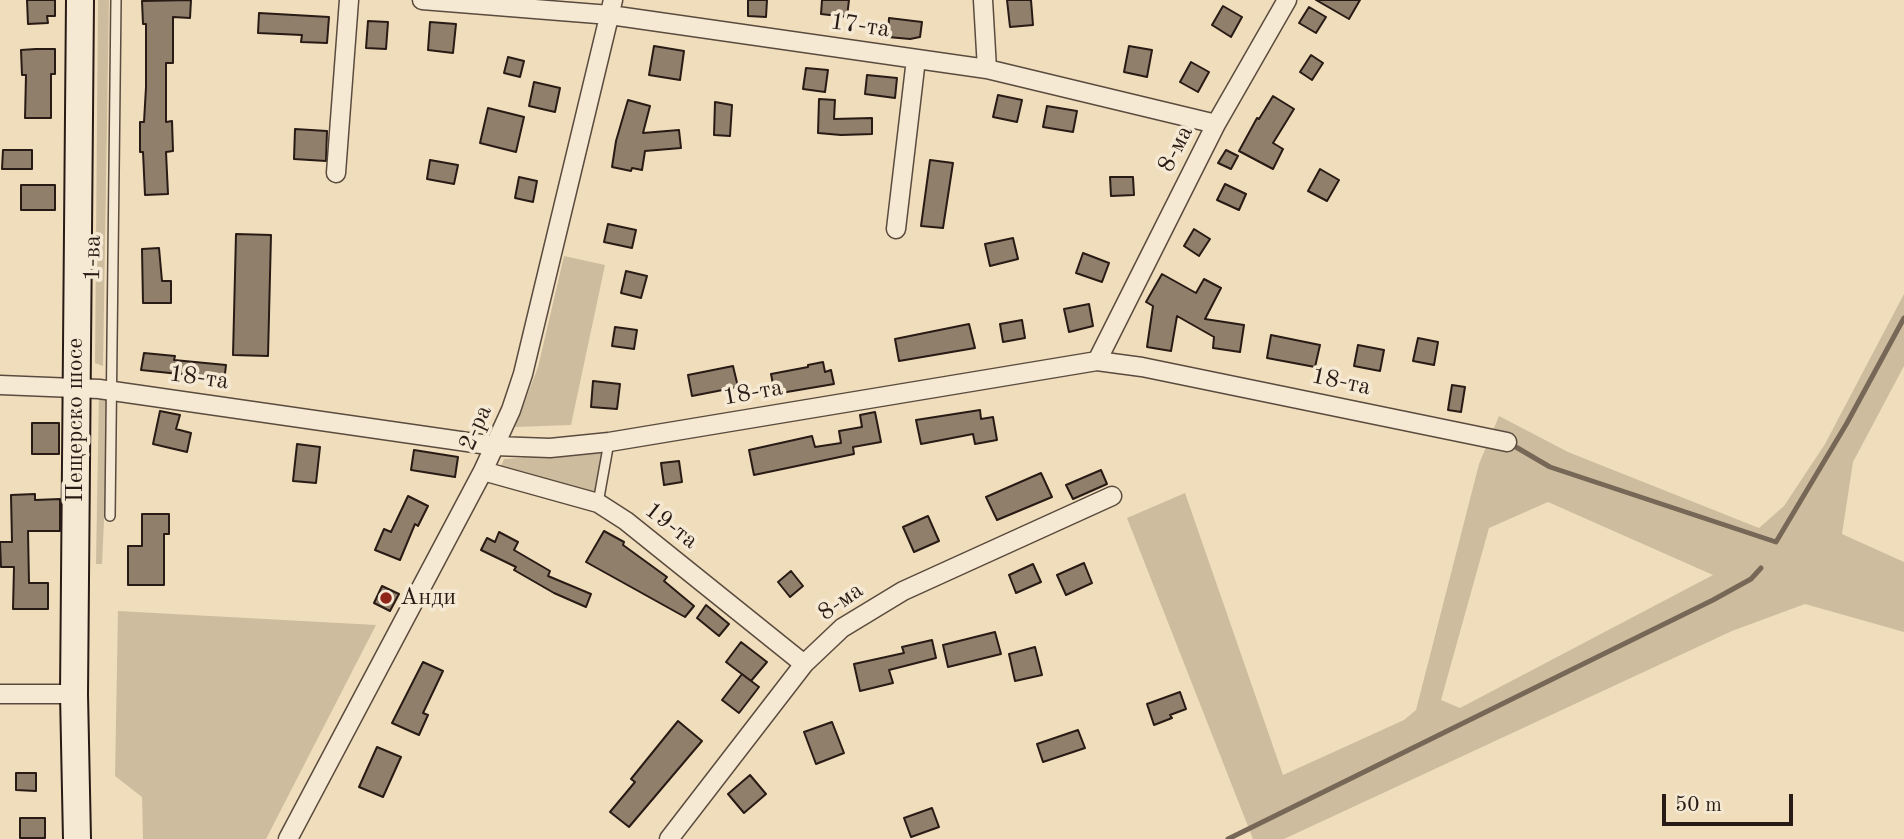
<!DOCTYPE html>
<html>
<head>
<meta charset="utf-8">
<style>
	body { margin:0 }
	#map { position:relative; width:1904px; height:839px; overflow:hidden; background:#f0ddbb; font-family:"Old Standard TT",serif }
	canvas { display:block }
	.scale { position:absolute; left:1662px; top:794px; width:131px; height:32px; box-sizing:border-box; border:4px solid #281a14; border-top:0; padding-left:9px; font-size:21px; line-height:24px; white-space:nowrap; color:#281a14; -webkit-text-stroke:5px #f5e9d3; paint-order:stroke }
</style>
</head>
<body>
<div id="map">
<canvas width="1904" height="839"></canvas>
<div class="scale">50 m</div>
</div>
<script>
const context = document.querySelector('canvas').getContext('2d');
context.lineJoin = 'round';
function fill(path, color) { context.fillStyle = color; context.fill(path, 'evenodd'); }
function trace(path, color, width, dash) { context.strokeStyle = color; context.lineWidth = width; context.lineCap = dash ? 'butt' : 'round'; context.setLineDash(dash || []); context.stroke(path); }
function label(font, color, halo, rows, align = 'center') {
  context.font = font + ' "Old Standard TT",serif'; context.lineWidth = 7; context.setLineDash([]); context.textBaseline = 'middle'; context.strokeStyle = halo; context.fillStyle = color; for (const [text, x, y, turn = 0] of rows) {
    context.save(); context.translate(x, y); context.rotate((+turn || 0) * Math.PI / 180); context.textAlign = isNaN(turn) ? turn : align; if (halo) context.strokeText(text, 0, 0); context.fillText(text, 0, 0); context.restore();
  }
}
fill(new Path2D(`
	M98 0H109L103 366 95 363Z
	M564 256 605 265 571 425 515 427 538 367Z
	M1904 294V366L1853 462 1842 534 1904 562V632L1805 604 1732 631 1284 839H1253L1127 518 1185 493 1283 775 1404 720 1416 710 1479 464 1499 416 1568 452 1759 528 1784 506 1825 444ZM1548 502 1713 575 1460 708 1441 700 1489 528Z
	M99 389 110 391 102 564H96Z
	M603 452 595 493 500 468 504 459Z
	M118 611 376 625 266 839H143L142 797 115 776Z`), '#cebc9f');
trace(new Path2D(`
	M1509 443 1550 467 1776 542 1847 423 1904 318
	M1228 839 1713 600 1751 579 1761 568`), '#776756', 5);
const building = new Path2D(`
	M27 0H55V16H47L48 23 28 24Z
	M191 0 190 18 173 17V63H166V122L172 121 173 151 166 152 168 194 145 195 143 152H140V122H144L146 87V24H143L142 1Z
	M748 0H767L766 17 748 16Z
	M822 0H849L847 17 821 14Z
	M1007 0H1031L1033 25 1010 27Z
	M1316 0H1360L1349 19Z
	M1223 6 1242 17 1231 37 1212 25Z
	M1309 7 1326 17 1316 33 1299 23Z
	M259 13 329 17 327 43 301 42 302 35 258 33Z
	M889 18 922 22 920 37 910 39 888 37Z
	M368 21 388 22 386 49 366 48Z
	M430 22 456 24 453 53 428 50Z
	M654 46 684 51 680 80 649 75Z
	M1129 46 1152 50 1147 77 1124 72Z
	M36 49H55V74H51V118H25L26 75H22L21 50Z
	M1311 55 1323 63 1312 80 1300 72Z
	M508 57 524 61 520 77 504 73Z
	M1191 62 1209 72 1198 92 1180 82Z
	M806 68 828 70 825 92 803 89Z
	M867 75 897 78 895 98 865 94Z
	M534 82 560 88 555 112 529 106Z
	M998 95 1022 100 1017 122 993 117Z
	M1273 96 1294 109 1273 143 1283 149 1273 169 1239 151 1257 118 1259 119Z
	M819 99 835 100 834 119 872 118V134L841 135 818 133Z
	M628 100 650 106 643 133 679 130 681 148 645 151 642 170 632 168 631 171 612 167 616 141Z
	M715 102 732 105 730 136 714 135Z
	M1047 106 1077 111 1073 132 1043 127Z
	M488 108 524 117 516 152 480 143Z
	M295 129 327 131 326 161 294 159Z
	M3 150H32V169H2Z
	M1226 150 1238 156 1231 169 1218 163Z
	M430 160 458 165 454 184 427 179Z
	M930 160 953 163 943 228 921 226Z
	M1320 169 1339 180 1327 201 1308 191Z
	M519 177 537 181 533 202 515 198Z
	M1110 177H1133L1134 195 1111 196Z
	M1225 184 1246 194 1239 210 1217 200Z
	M21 185H55V210H21Z
	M608 224 636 230 632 248 604 242Z
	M1194 229 1210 239 1199 256 1184 246Z
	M236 234 271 235 268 356 233 355Z
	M1013 238 1018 259 990 266 985 244Z
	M159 248 162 281H171V303H143L142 249Z
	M1083 253 1109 263 1102 282 1076 273Z
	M626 271 647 276 641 298 621 293Z
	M1162 274 1196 293 1204 279 1221 288 1205 319 1244 325 1240 352 1213 348 1214 337 1177 316 1171 351 1147 347 1153 306 1146 302Z
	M1089 304 1093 326 1069 332 1064 309Z
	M1022 320 1025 338 1003 342 1000 324Z
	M969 324 975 348 899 361 895 339Z
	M615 327 637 330 634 349 612 346Z
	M1271 335 1320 345 1315 367 1267 358Z
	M1418 338 1438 342 1434 365 1413 361Z
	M1358 345 1384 350 1380 371 1354 366Z
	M144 353 175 356 174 360 226 365 224 382 189 379V375L141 370Z
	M823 362 825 372 831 370 834 384 775 394 771 374 808 367V365Z
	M733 366 738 387 692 396 688 375Z
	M593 381 620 384 617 409 591 407Z
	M1452 385 1465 387 1461 412 1448 410Z
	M980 410 981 419 993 417 997 440 975 444 973 434 921 444 916 420Z
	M160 411 180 415 176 429 191 433 187 452 153 444Z
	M875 412 881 442 853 447 854 454 754 475 749 450 812 436 815 447 841 443 839 431 862 427 860 415Z
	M32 423H59V454H32Z
	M297 444 320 447 316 483 293 481Z
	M414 450 458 457 455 477 411 470Z
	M679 461 682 482 664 485 661 463Z
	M1101 470 1107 484 1073 499 1066 485Z
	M1041 473 1052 497 997 520 986 497Z
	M35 494V500L60 499V531H28L29 583H48V609H13L14 567H1L0 542H12L11 495Z
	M408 496 428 506 418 526 415 524 400 560 375 550 384 529 391 532Z
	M142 514H169V534H164V585H128V546H142Z
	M928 516 939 541 914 552 903 527Z
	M604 531 624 542 623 545 667 577 664 581 694 606 685 617 586 562Z
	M499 532 518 542 514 550 550 571 548 576 591 594 586 607 554 593 514 570 516 567 481 550 487 538 495 542Z
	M1084 563 1092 583 1066 595 1057 575Z
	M1033 564 1041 582 1016 593 1009 575Z
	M791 571 803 586 790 597 778 582Z
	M382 586 399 594 390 611 374 603Z
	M706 605 729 624 719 636 697 618Z
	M995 632 1001 654 948 667 943 645Z
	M932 640 936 658 889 670 893 683 860 691 854 664 904 653 902 647Z
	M741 642 767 662 751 681 726 662Z
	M1035 647 1042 675 1015 681 1009 654Z
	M423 662 443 671 423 713 428 715 419 735 392 723Z
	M742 674 759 687 739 713 722 700Z
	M1180 692 1186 709 1170 715 1172 718 1154 725 1147 704Z
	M678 721 702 741 629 827 610 812 635 782 631 779Z
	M832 722 844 753 816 764 804 732Z
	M1078 730 1085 748 1043 762 1037 744Z
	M377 747 401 757 383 797 359 787Z
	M16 773H36V791L16 790Z
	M750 775 766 794 744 813 728 794Z
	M932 808 939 827 911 837 904 818Z
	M20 818H45V838H20Z`);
fill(building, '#907f6b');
trace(building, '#281a14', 2);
const service = new Path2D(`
	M598 503 609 442
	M110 516 116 0`);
const minor = new Path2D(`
	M422 0 610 15 987 69 1216 124
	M983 0 987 69
	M336 173 349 0
	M896 229 916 59
	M1097 361 1216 124 1287 0
	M0 385 99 389 495 446 550 448 609 442 1097 361 1142 367 1507 442
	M483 471 598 503 626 521 804 664
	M0 694H74
	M288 839 483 471 511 410 523 374 613 0
	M669 839 804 664 842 628 903 591 1112 496`);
const secondary = new Path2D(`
	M77 839 74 694 80 0`);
trace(service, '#5a4b3e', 12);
trace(minor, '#5a4b3e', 21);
trace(secondary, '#281a14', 30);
trace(service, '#f5e9d3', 9);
trace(minor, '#f5e9d3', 18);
trace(secondary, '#f5e9d3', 26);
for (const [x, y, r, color] of [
	[386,598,7,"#8f2418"]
]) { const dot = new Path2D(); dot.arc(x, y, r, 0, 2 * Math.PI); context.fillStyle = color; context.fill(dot); trace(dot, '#f5e9d3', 2.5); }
label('24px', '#281a14', '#f5e9d3', [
	["17-та",860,26,8],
	["8-ма",1176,149,-63],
	["1-ва",93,258,-89],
	["18-та",199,378,8],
	["18-та",1341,382,12],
	["18-та",753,393,-10],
	["Пещерско шосе",76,420,-90],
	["2-ра",476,428,-66],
	["19-та",671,526,38],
	["8-ма",841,602,-35]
]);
label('24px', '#281a14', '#f5e9d3', [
	["Анди",400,598]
], 'left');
</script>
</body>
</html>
